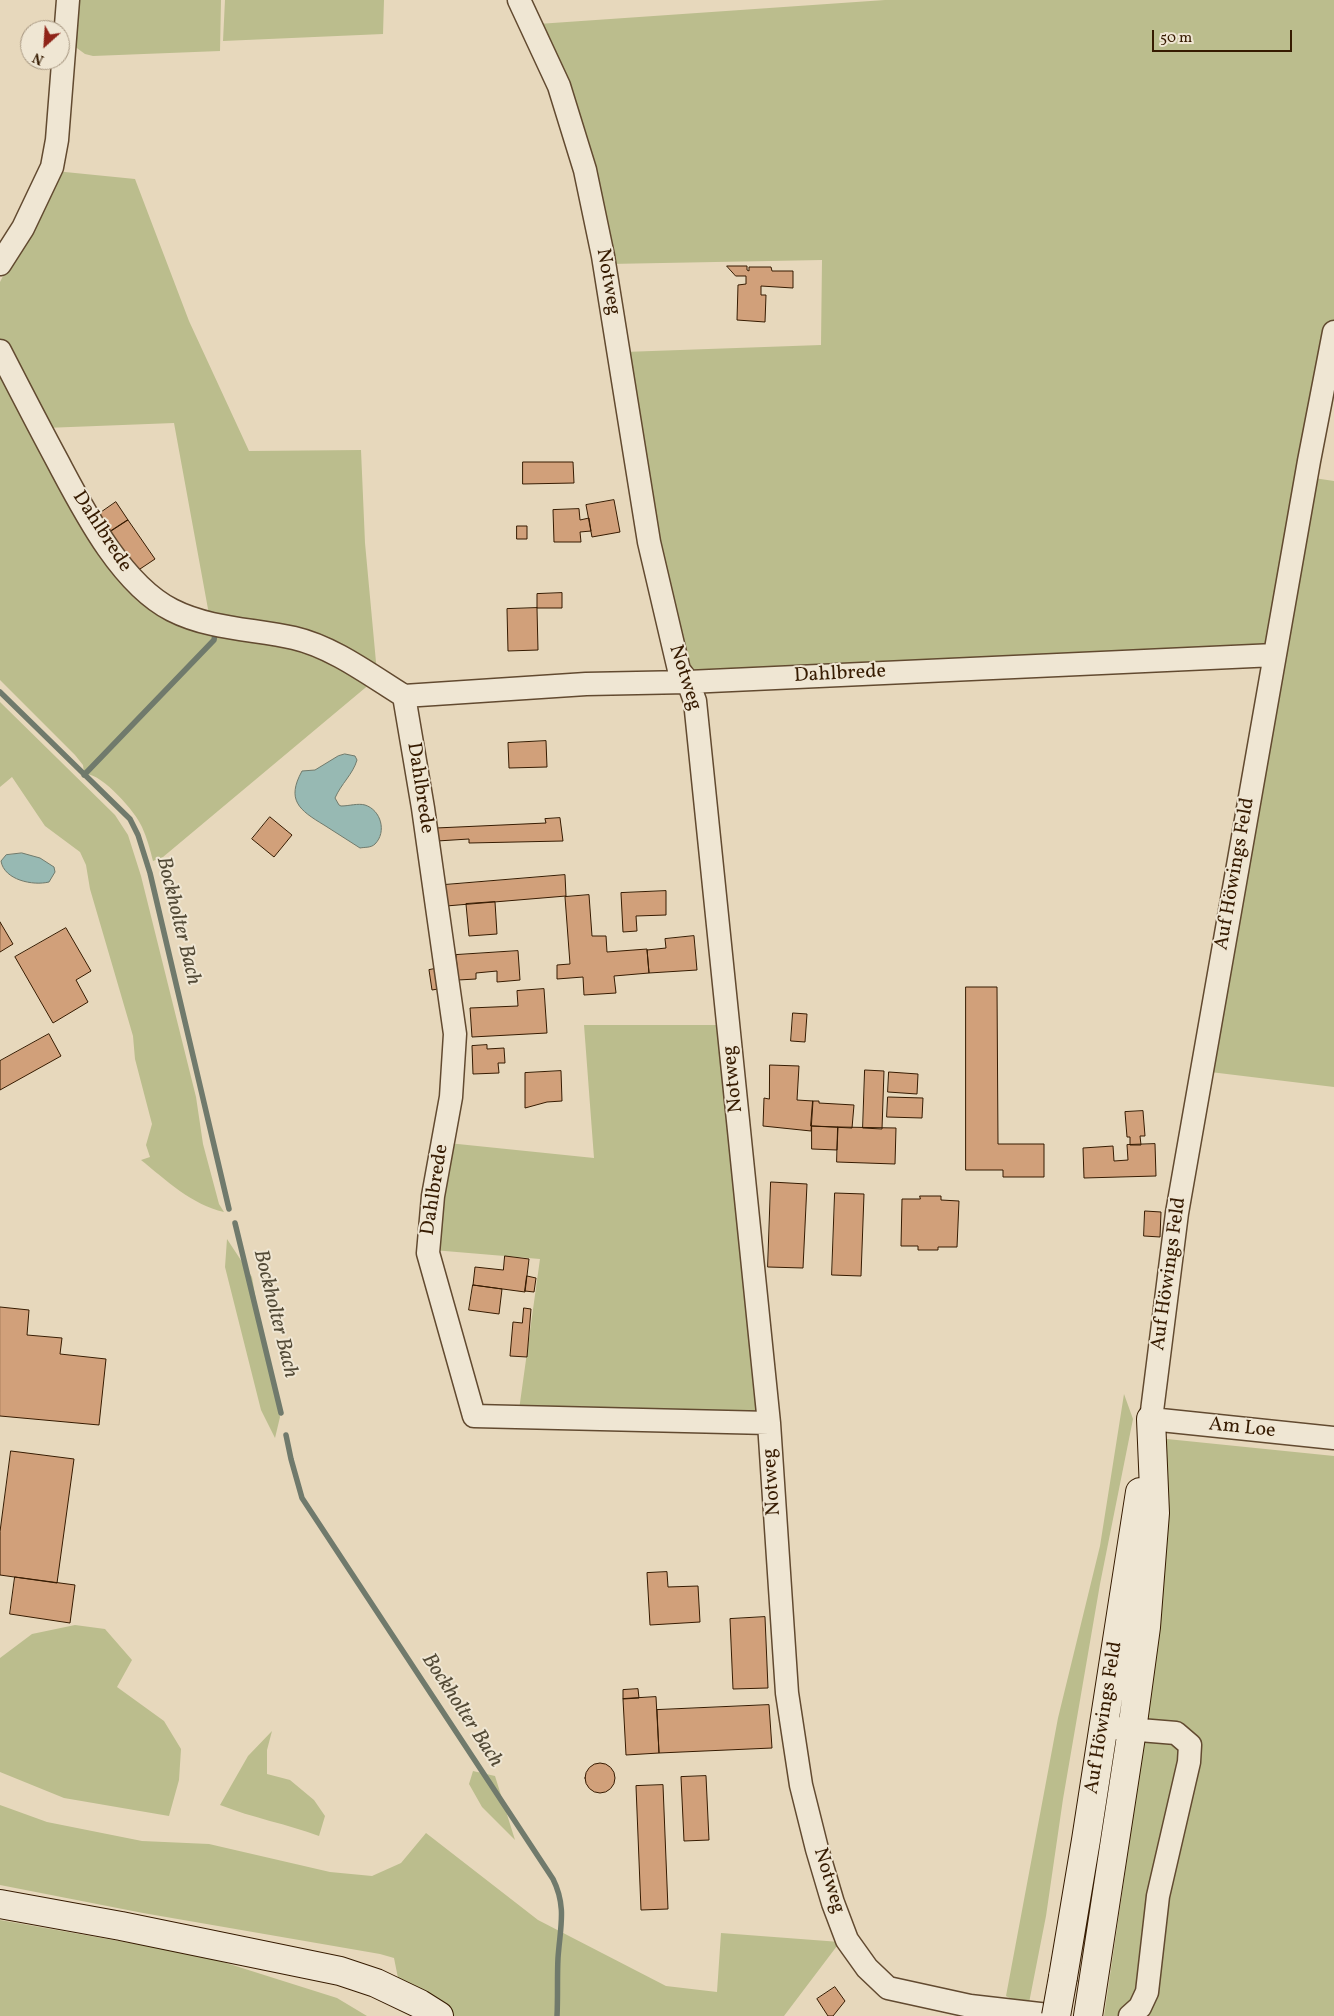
<!DOCTYPE html>
<html>
<head>
<meta charset="utf-8">
<style>
	body { margin:0 }
	#map { position:relative; width:1334px; height:2016px; overflow:hidden; background:#e7d8bc; font-family:Vollkorn,serif }
	canvas { display:block }
	.north { position:absolute; left:20px; top:20px; width:50px; height:50px; box-sizing:border-box; background:#efe6d3; border:1px solid #a5957f; border-radius:50%; rotate:206deg; font-size:14px; font-weight:700; line-height:20px; text-align:center; color:#361b01 }
	.north::after { content:''; display:block; margin:auto; width:18px; height:22px; background:#8f2418; clip-path:polygon(50% 0,100% 100%,50% 72%,0 100%) }
	.scale { position:absolute; left:1152px; top:30px; width:140px; height:22px; box-sizing:border-box; border:2px solid #361b01; border-top:0; padding-left:6px; font-size:15px; line-height:18px; white-space:nowrap; color:#361b01; -webkit-text-stroke:4px #efe6d3; paint-order:stroke }
</style>
</head>
<body>
<div id="map">
<canvas width="1334" height="2016"></canvas>
<div class="north">N</div>
<div class="scale">50 m</div>
</div>
<script>
const context = document.querySelector('canvas').getContext('2d');
context.lineJoin = 'round';
function fill(path, color) { context.fillStyle = color; context.fill(path, 'evenodd'); }
function trace(path, color, width, dash) { context.strokeStyle = color; context.lineWidth = width; context.lineCap = dash ? 'butt' : 'round'; context.setLineDash(dash || []); context.stroke(path); }
function label(font, color, halo, rows, align = 'center') {
  context.font = font + ' Vollkorn,serif'; context.lineWidth = 4; context.setLineDash([]); context.textBaseline = 'middle'; context.strokeStyle = halo; context.fillStyle = color; for (const [text, x, y, turn = 0] of rows) {
    context.save(); context.translate(x, y); context.rotate((+turn || 0) * Math.PI / 180); context.textAlign = isNaN(turn) ? turn : align; if (halo) context.strokeText(text, 0, 0); context.fillText(text, 0, 0); context.restore();
  }
}
fill(new Path2D(`
	M74 0H221L220 51 93 56 85 54 70 43Z
	M225 0H384L383 34 223 41Z
	M885 0H1334V356L1307 477 1334 481V1087L1202 1071 1275 656 691 678 681 667 624 352 821 345 822 260 609 264 538 24Z
	M55 171 135 179 189 321 249 451 361 450 365 543 377 673 210 620 174 423 45 428 0 341V282Z
	M0 362 32 426 171 620 310 652 371 683 163 857 153 861C150 849 147 838 142 827 136 812 102 774 86 774L216 640V633L214 638 84 772 83 765 75 755 0 680Z
	M0 702 115 815 128 835 141 876 196 1097 203 1144 219 1204 224 1212C192 1205 166 1180 141 1160L150 1157 146 1145 152 1124 135 1059 133 1036 90 889 86 865 80 852 45 826 12 777 0 787Z
	M584 1025H722L758 1414 519 1410 540 1259 433 1250 448 1143 594 1158Z
	M227 1239 252 1277 265 1353 280 1417 275 1438 261 1410 225 1267Z
	M1124 1394 1133 1419 1100 1584 1063 1799 1046 1916 1028 2008 1006 1996 1058 1718 1100 1546Z
	M1167 1439 1334 1456V2016H1104L1130 1839 1149 1689Z
	M75 1625 105 1629 132 1660 117 1687 164 1721 181 1749 179 1780 169 1816 64 1798 0 1772V1658L32 1634Z
	M272 1731 267 1750V1774L290 1780 314 1800 325 1816 319 1836C287 1824 253 1818 220 1805L248 1756Z
	M473 1771 495 1776 515 1840 482 1807 469 1784Z
	M0 1805 47 1822 142 1841 209 1844 330 1872 372 1876 401 1863 426 1833 538 1920 666 1986 717 1992 721 1933 840 1942 784 2016H453L399 1983 394 1958 380 1954 143 1913 0 1885Z
	M0 1920 204 1956 337 1998 367 2016H0Z`), '#bbbd8d');
const water = new Path2D(`
	M345 754 355 756 357 760C353 774 341 784 335 798L339 805 341 806C349 806 358 803 365 805 381 810 387 832 375 844 371 848 365 847 360 848 348 840 336 833 324 825 299 810 286 800 302 771L315 770 338 756Z
	M22 853 40 858 54 867 55 872 49 882C33 886 4 880 1 861L6 855Z`);
fill(water, '#97b9b3');
trace(water, '#707a6c', 1);
trace(new Path2D(`
	M0 692 130 819 138 835 150 873 229 1209
	M84 775 214 640 215 634
	M235 1223 281 1413
	M286 1435 291 1459 302 1498 553 1879C567 1907 560 1928 558 1958 557 1977 558 1997 557 2016`), '#707a6c', 5.5);
const building = new Path2D(`
	M727 266H747V270L749 271V267H771L772 271H793V288L761 286V295H766L765 322 737 320 738 285 746 284V276H736Z
	M523 462H573L574 483 523 484Z
	M614 500 620 532 592 537 586 505Z
	M116 502 128 520 108 533 96 516Z
	M579 509 580 520 589 518 591 531 580 532 581 542H554L553 510Z
	M128 520 155 559 134 573 108 533Z
	M517 526H527V539H517Z
	M562 593V608H537V594Z
	M537 608 538 650 508 651 507 609Z
	M546 741 547 767 509 768 508 743Z
	M270 817 292 835 274 857 252 839Z
	M560 818 563 841 469 843V839L437 841 436 828 546 823 545 819Z
	M565 875 566 896 446 906 444 885Z
	M666 891V915L636 916 637 931 623 932 621 893Z
	M589 895 592 936H606L607 952 647 949 649 973 614 976 616 993 584 995 583 977 557 979V965L570 964 565 897Z
	M495 902 497 934 469 936 466 904Z
	M0 922 13 944 0 952Z
	M66 928 91 971 76 980 88 1002 53 1023 15 957Z
	M694 936 697 970 649 973 647 950 666 948 665 939Z
	M518 951 520 980 497 982V971L476 973V979L458 980 456 955Z
	M440 968 444 988 432 990 429 970Z
	M966 987H997L998 1144H1044V1177H1003V1170H966Z
	M544 989 547 1033 472 1037 470 1008 518 1006 517 991Z
	M793 1013 807 1014 805 1042 791 1041Z
	M49 1034 61 1056 0 1090V1061Z
	M487 1045V1049L504 1048 505 1063H498L499 1073 473 1074 472 1046Z
	M770 1065 799 1066 797 1100 813 1101 811 1131 763 1126 764 1098 769 1099Z
	M865 1070 884 1071 882 1129 863 1128Z
	M561 1071 562 1101 547 1102 525 1108V1073Z
	M889 1072 918 1074 917 1094 888 1092Z
	M888 1097 923 1098 922 1118 887 1117Z
	M813 1101H819V1103L854 1105 852 1128 811 1126Z
	M1143 1111 1145 1136H1140L1141 1145H1130V1137H1127L1125 1112Z
	M812 1126 838 1127 837 1150 812 1149Z
	M838 1127 896 1128 895 1164 837 1162Z
	M1155 1144 1156 1176 1084 1178 1083 1148 1113 1146 1114 1161 1128 1160 1127 1145Z
	M771 1182 807 1184 803 1268 768 1267Z
	M835 1193 864 1194 861 1276 832 1275Z
	M920 1196H941V1200L959 1201 957 1247H938V1250H918V1246H901L902 1199H920Z
	M1145 1211 1161 1212 1160 1237 1144 1236Z
	M505 1256 529 1259 525 1292 473 1285 475 1267 503 1270Z
	M527 1276 536 1278 534 1292 525 1291Z
	M473 1285 502 1289 499 1314 469 1310Z
	M0 1307 29 1310 27 1335 62 1338 60 1354 106 1359 99 1425 0 1416Z
	M524 1308 531 1309 527 1357 510 1356 513 1322 522 1323Z
	M11 1451 74 1459 57 1583 0 1575V1532Z
	M667 1572 668 1587 698 1586 700 1622 650 1625 647 1573Z
	M15 1577 75 1585 70 1623 10 1614Z
	M765 1617 768 1688 733 1689 730 1619Z
	M638 1689 639 1698 623 1699V1690Z
	M656 1697 659 1753 626 1755 623 1699Z
	M769 1705 772 1748 659 1753 657 1710Z
	M585 1778a15 15 0 1 1 30 0a15 15 0 1 1-30 0Z
	M706 1776 709 1840 684 1841 681 1777Z
	M663 1785 668 1909 641 1910 636 1786Z
	M835 1987 845 2001 833 2016H828L817 1999Z`);
fill(building, '#d1a07a');
trace(building, '#361b01', 1);
const minor = new Path2D(`
	M519 0 559 86 585 170 603 256 649 542 679 670 688 682 695 701 769 1423 787 1693 801 1785 817 1849 833 1903 847 1940 867 1968 888 1988 970 2006 1057 2016
	M0 264 23 228 52 167 57 140 68 0
	M1334 332 1309 461 1177 1213 1151 1419 1334 1438
	M0 351C19 388 38 425 58 462 84 511 121 584 172 610 209 629 253 629 294 638 333 647 370 675 404 696
	M769 1423 474 1416 428 1253 433 1196 451 1097 455 1034 423 808 404 696 586 684 688 682 1275 655
	M1115 1728 1176 1733 1190 1745 1189 1762 1158 1896 1147 1992 1140 2007 1130 2016`);
const secondary = new Path2D(`
	M0 1904 121 1926 340 1971 376 1983 420 2004 439 2016
	M1063 1977 1086 1840 1140 1492
	M1088 2016 1132 1730 1146 1627 1155 1513 1151 1419`);
trace(minor, '#624a30', 25);
trace(secondary, '#361b01', 30);
trace(minor, '#efe6d3', 22);
trace(secondary, '#efe6d3', 28);
const secondaryBridge = new Path2D(`
	M1056 2016 1063 1977`);
trace(secondaryBridge, '#361b01', 30, []);
trace(secondaryBridge, '#efe6d3', 28);
label('20px', '#361b01', '#efe6d3', [
	["Notweg",607,282,80],
	["Dahlbrede",101,532,57],
	["Dahlbrede",840,675,-3],
	["Notweg",684,678,72],
	["Dahlbrede",419,788,81],
	["Auf Höwings Feld",1236,874,-80],
	["Notweg",734,1079,-96],
	["Dahlbrede",436,1190,-81],
	["Auf Höwings Feld",1170,1274,-82],
	["Am Loe",1242,1429,6],
	["Notweg",773,1482,-94],
	["Auf Höwings Feld",1105,1718,-81],
	["Notweg",828,1881,73]
]);
label('italic 21px', '#534a36', '#efe6d3', [
	["Bockholter Bach",177,921,76],
	["Bockholter Bach",274,1314,76],
	["Bockholter Bach",461,1711,57]
]);
</script>
</body>
</html>
